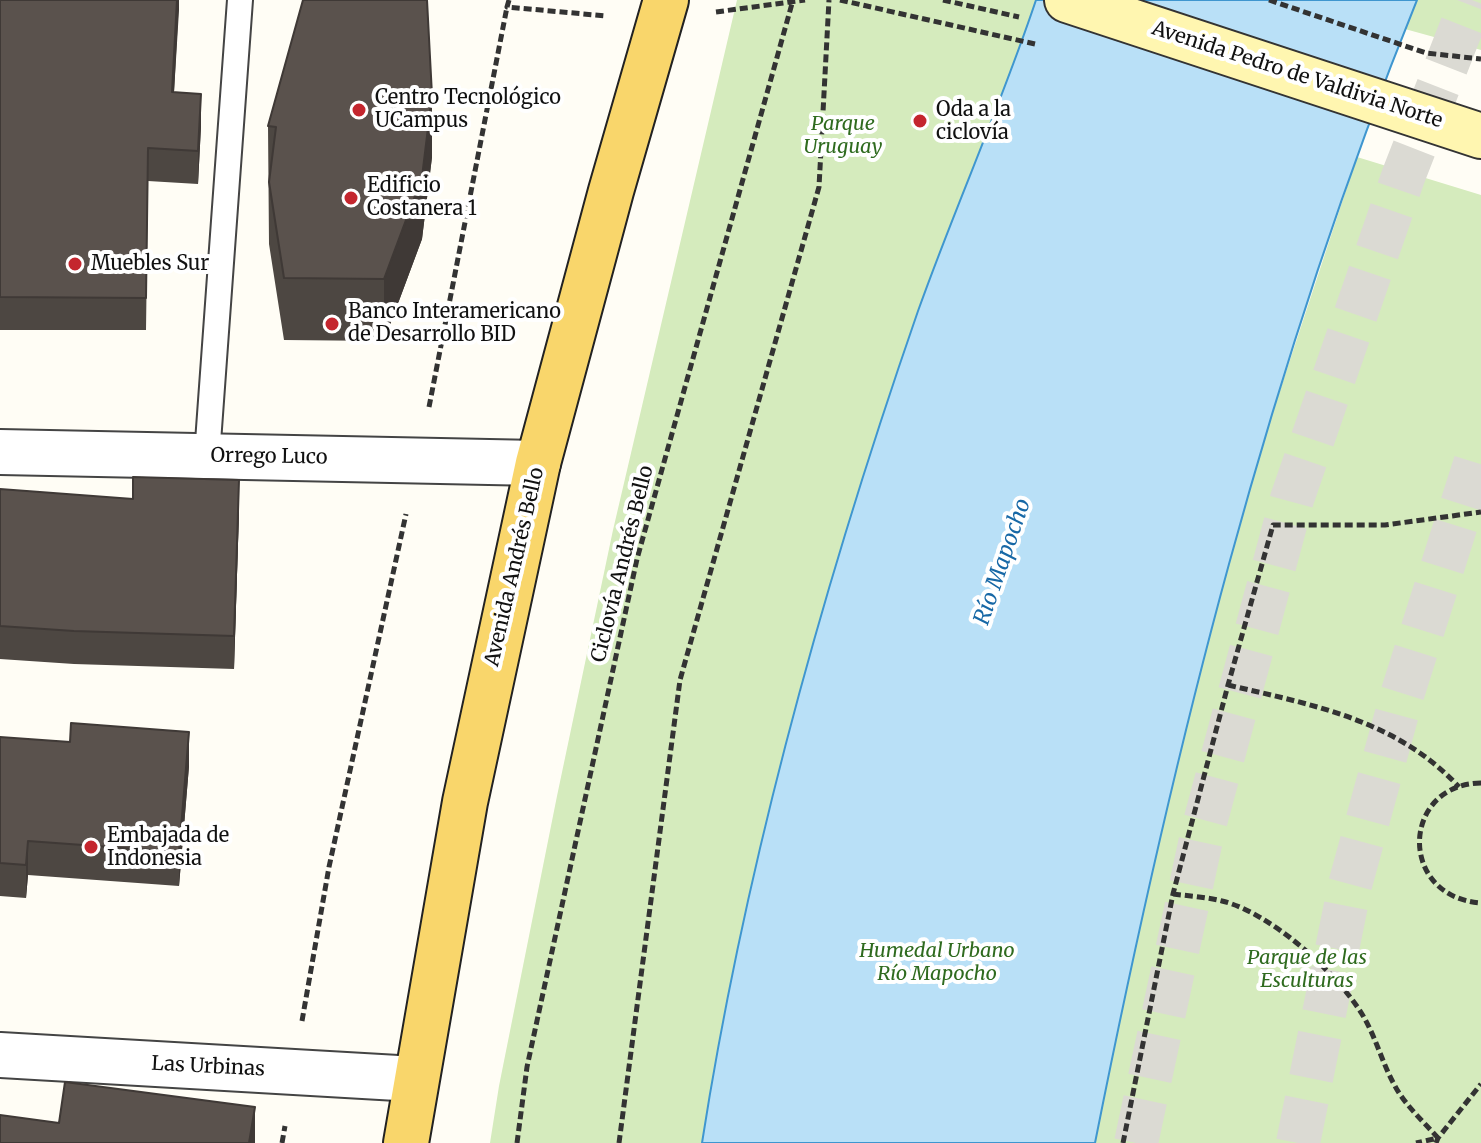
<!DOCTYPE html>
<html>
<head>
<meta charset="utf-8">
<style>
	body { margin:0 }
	canvas { display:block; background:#fffdf5 }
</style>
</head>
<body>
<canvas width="1481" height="1143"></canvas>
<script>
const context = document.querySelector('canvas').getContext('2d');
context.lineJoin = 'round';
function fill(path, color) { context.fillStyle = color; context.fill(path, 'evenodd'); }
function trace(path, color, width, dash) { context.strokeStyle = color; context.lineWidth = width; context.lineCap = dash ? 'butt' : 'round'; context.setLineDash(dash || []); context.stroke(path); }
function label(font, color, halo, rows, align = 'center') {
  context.font = font + ' Merriweather,serif'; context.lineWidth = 8; context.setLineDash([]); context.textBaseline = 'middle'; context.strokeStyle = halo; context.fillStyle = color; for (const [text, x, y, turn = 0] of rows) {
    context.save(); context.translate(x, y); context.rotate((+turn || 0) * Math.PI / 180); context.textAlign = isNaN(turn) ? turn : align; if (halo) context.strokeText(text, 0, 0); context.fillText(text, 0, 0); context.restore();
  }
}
fill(new Path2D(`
	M737 0H1036C1001 105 955 207 918 311 824 582 746 860 702 1143H490L499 1086 557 796 613 530Z
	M1417 0H1481V50L1405 29Z
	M1357 157 1481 195V1143H1095L1126 986 1192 702 1258 457Z`), '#d5ebbd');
const water = new Path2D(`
	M1036 0H1417C1268 368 1172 755 1095 1143H702C746 860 824 582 918 311 955 207 1001 105 1036 0Z`);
fill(water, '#b9e0f7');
trace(water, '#3f96cf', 2);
trace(new Path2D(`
	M1136 1143 1203 830 1292 499 1403 177 1472 0
	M1298 1143 1350 885 1402 695 1481 445`), '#dbdad3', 44, [44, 22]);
const lane = new Path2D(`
	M207 456 240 0`);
const street = new Path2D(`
	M0 452 538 463
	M0 1055 415 1079`);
const secondary = new Path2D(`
	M1067 0 1481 136`);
const primary = new Path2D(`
	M406 1143 465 802 538 463 611 191 666 0`);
trace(lane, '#444', 28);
trace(street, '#444', 48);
trace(secondary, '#333', 48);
trace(primary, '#222', 48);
trace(new Path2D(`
	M509 0 507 7 606 16
	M840 0 1035 44
	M943 0 1019 17
	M1269 0 1426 53 1481 59
	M716 12 805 0
	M429 407 507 7
	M1228 685C1313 705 1397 720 1459 787
	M1481 783C1401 784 1397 897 1481 903
	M1173 894C1189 896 1206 897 1222 901 1271 913 1336 972 1362 1014 1376 1037 1382 1063 1395 1086 1405 1105 1423 1121 1438 1138L1416 1143
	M302 1021 329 867 406 514
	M282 1143 285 1126
	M517 1143 527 1067 637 559 793 0
	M619 1143 680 680 819 187 829 0
	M1123 1143 1173 894 1228 685 1273 525H1385L1481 512
	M1436 1143 1438 1138 1481 1084`), '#333', 5, [8, 4]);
trace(lane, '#fff', 24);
trace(street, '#fff', 44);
trace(secondary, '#fff6b0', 44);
trace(primary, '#f9d66b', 44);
fill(new Path2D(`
	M0 0H179L174 92 201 126 198 184 148 181 146 330H0Z
	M303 0 432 157 422 239 384 341 284 340 269 244 268 126Z
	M0 489 239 512 234 669 74 664 0 659Z
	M0 737 189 766 179 886 28 875 26 898 0 896Z`), '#4d4742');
fill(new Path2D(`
	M177 0H179V10L172 125V92Z
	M201 94V126L198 184V151Z
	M432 95V157L422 239 384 341V279Z
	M239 480V512L234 669V636Z
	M189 732V766L179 886V852Z
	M28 841V875L26 898V865Z
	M255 1107V1143H249Z`), '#3f3936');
const building = new Path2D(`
	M0 0H177L172 92 201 94 198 151 148 148 146 298 0 297Z
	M303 0H427L432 95 422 177 384 279 284 278 269 182 276 127 268 126Z
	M133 477 239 480 234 636 74 631 0 626V489L133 499Z
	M71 723 189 732 179 852 28 841 26 865 0 863V737L70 742Z
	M65 1082 255 1107 249 1143H0V1115L59 1123Z`);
fill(building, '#5a524d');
trace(building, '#3f3936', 2);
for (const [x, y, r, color] of [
	[359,110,8,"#c4262e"],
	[920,121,8,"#c4262e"],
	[351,198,8,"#c4262e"],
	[75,264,8,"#c4262e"],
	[332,324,8,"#c4262e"],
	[91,847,8,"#c4262e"]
]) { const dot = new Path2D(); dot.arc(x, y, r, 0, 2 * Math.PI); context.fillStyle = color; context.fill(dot); trace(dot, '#fff', 3); }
label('20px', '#111', '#fff', [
	["Avenida Pedro de Valdivia Norte",1297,75,18],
	["Orrego Luco",269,457,1],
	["Ciclovía Andrés Bello",623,564,-76],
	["Avenida Andrés Bello",515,567,-77],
	["Las Urbinas",208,1067,3]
]);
label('20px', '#111', '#fff', [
	["Centro Tecnológico",375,98],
	["UCampus",375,121],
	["Oda a la",936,110],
	["ciclovía",936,133],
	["Edificio",367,186],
	["Costanera 1",367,209],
	["Muebles Sur",91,264],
	["Banco Interamericano",348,312],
	["de Desarrollo BID",348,335],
	["Embajada de",107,836],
	["Indonesia",107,859]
], 'left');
label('italic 20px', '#2f6b1f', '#fff', [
	["Parque",843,124],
	["Uruguay",843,147],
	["Humedal Urbano",937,951],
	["Río Mapocho",937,974],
	["Parque de las",1307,958],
	["Esculturas",1307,981]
]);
label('italic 22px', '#1768a6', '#fff', [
	["Río Mapocho",1003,562,-71]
]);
</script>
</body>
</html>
